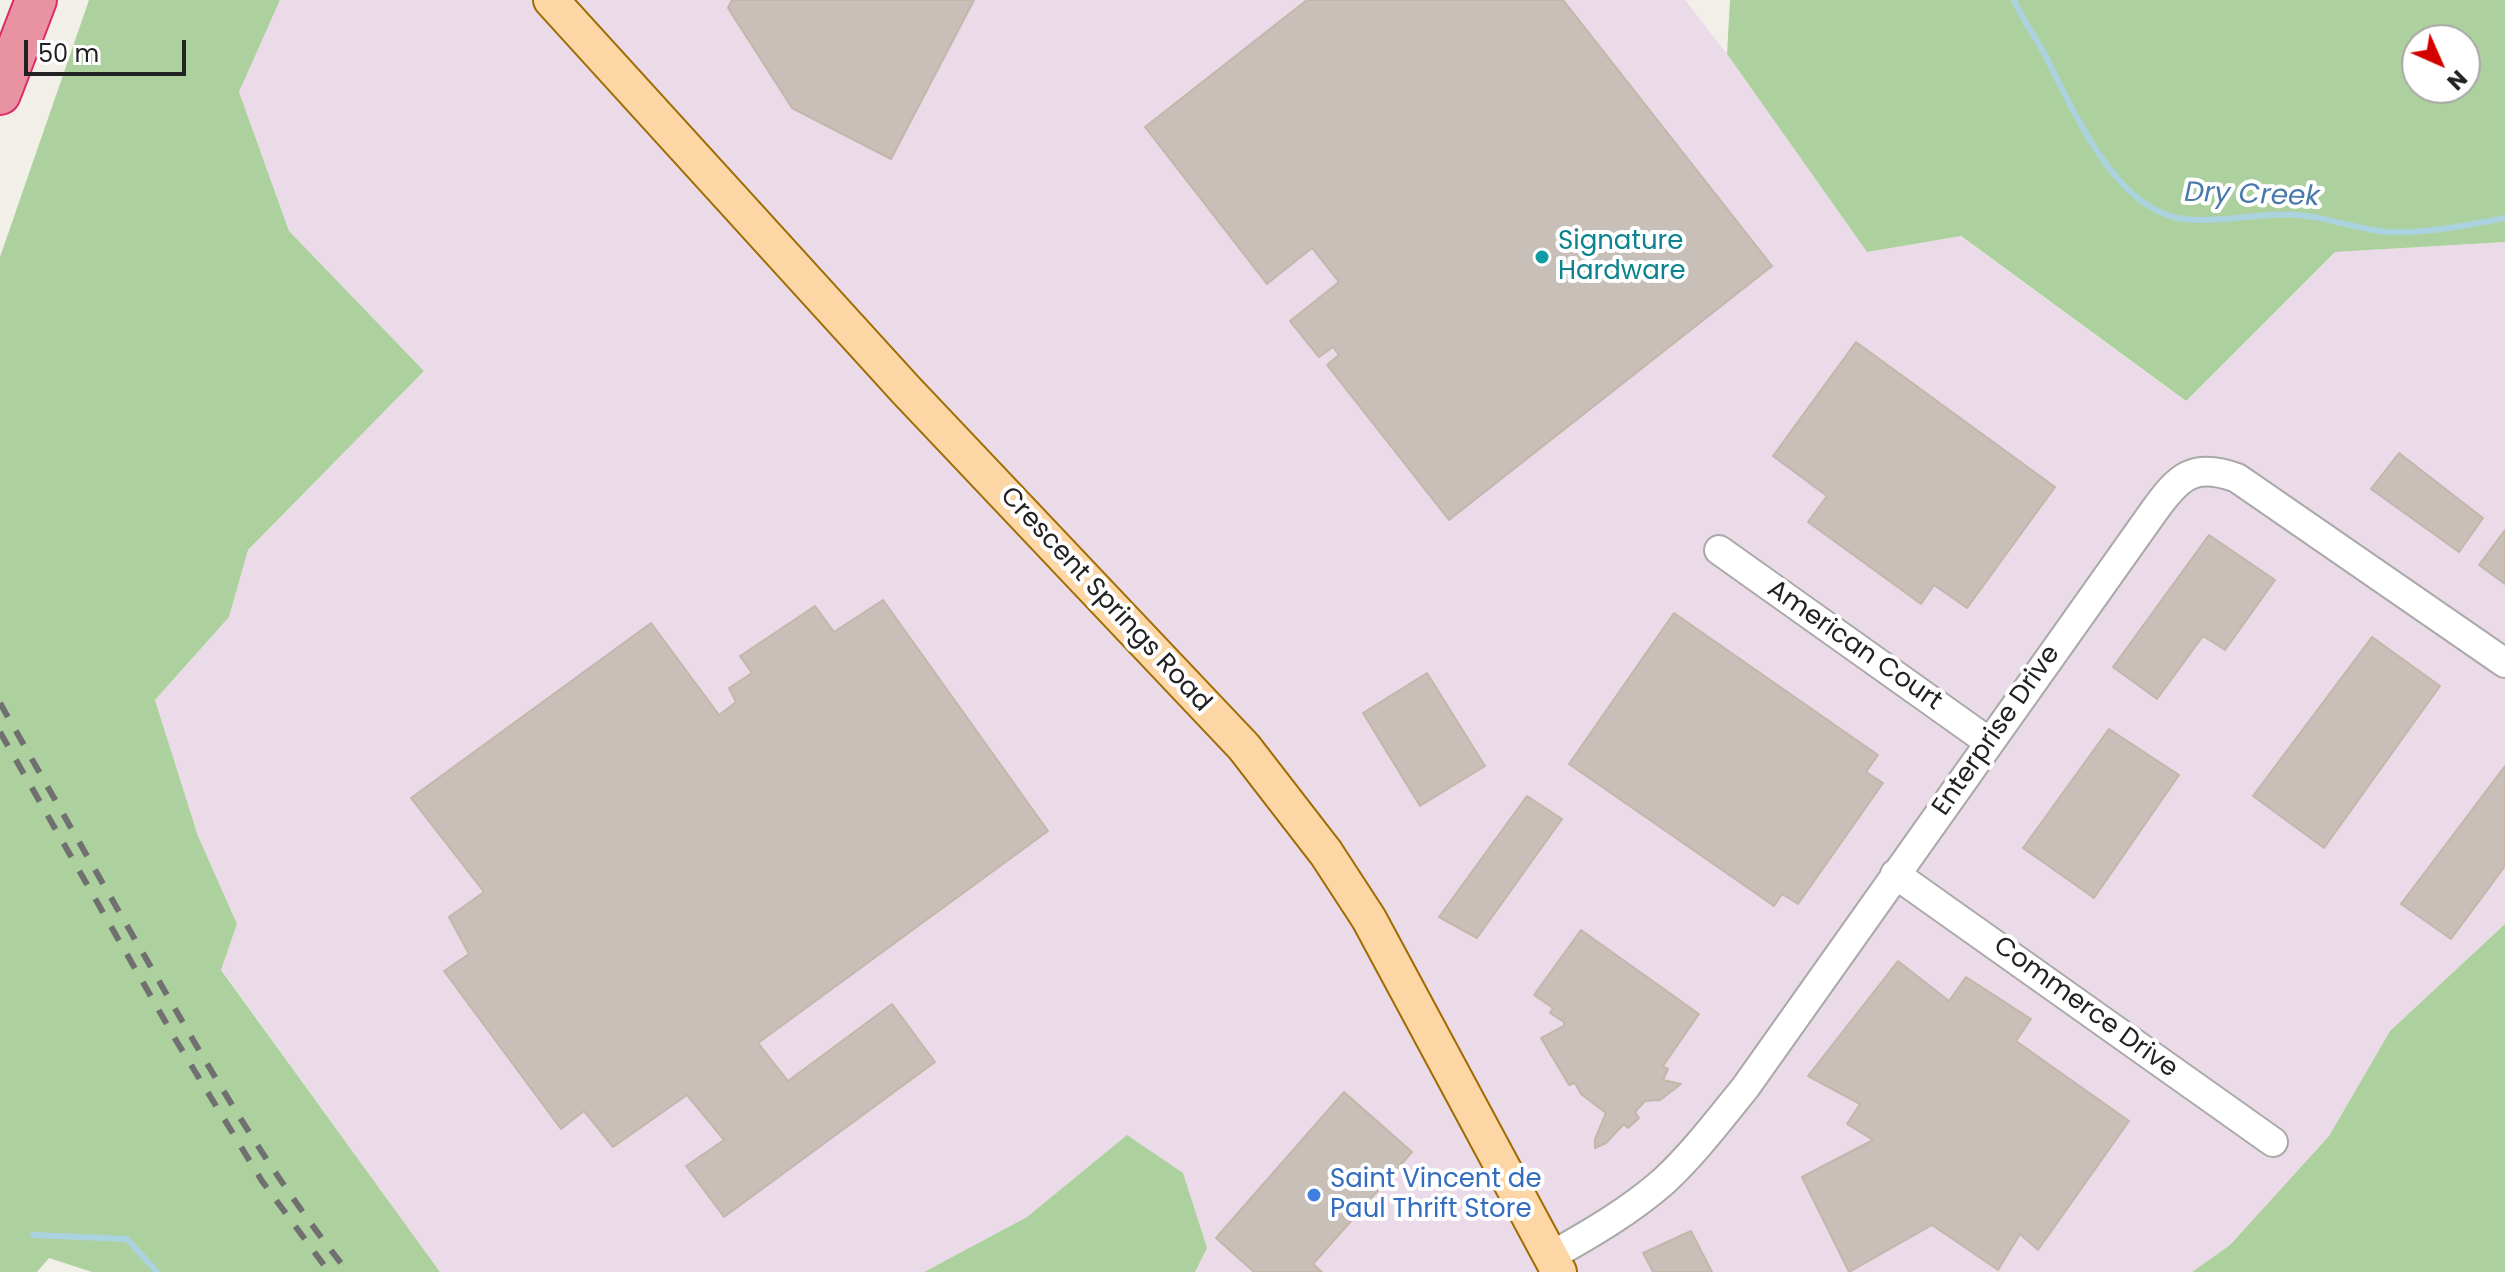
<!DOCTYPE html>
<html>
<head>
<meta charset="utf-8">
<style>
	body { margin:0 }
	#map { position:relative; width:2505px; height:1272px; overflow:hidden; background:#f2efe9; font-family:Poppins,sans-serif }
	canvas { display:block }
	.north { position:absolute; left:2401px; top:24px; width:80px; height:80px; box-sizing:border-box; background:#fff; border:2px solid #a7a7a7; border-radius:50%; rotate:135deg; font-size:22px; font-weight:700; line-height:32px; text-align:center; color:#222 }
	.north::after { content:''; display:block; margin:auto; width:28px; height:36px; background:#d40000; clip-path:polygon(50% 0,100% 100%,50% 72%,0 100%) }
	.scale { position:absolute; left:24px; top:40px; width:162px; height:36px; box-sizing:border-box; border:4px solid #222; border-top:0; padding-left:10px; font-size:24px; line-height:28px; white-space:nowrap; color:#222; -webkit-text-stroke:6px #fff; paint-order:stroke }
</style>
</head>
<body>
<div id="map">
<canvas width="2505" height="1272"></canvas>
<div class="north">N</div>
<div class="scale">50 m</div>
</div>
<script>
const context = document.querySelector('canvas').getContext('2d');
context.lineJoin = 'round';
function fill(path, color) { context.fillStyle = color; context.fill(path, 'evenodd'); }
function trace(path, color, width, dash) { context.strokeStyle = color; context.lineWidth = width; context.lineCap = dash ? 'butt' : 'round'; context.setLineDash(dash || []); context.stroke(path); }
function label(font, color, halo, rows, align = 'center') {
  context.font = font + ' Poppins,sans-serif'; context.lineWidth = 8; context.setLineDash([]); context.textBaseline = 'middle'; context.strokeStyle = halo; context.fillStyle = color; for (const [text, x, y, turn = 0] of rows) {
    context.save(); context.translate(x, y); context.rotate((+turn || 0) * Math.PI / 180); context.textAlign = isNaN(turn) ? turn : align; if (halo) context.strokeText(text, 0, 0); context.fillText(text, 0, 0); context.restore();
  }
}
fill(new Path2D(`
	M280 0H1685L1727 54 1867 252 1960 236 2185 401 2335 252 2505 242V924L2390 1031 2329 1136 2230 1245 2192 1272H1195L1207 1248 1127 1136 1027 1217 924 1272H440L221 969 237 924 198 836 155 700 229 617 248 550 424 371 289 231 239 92Z`), '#ebdbe8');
fill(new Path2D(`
	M89 0H280L239 92 289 231 424 371 248 550 229 617 155 700 198 836 237 924 221 970 440 1272H92L49 1258 37 1272H0V257Z
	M1730 0H2505V242L2335 252 2186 401 1961 236 1867 252 1727 54ZM2417 40H2465V88H2417Z
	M2505 924V1272H2192L2230 1245 2329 1136 2390 1031Z
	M1127 1135 1183 1173 1207 1248 1195 1272H924L1027 1217Z`), '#add19e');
trace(new Path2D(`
	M2014 0C2022 19 2034 35 2044 53 2072 107 2112 205 2178 218 2217 225 2267 210 2306 216 2334 219 2362 231 2390 232 2424 234 2471 225 2505 218
	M33 1235 127 1239 157 1272`), '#aad3df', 6);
const building = new Path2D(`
	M732 0H974L891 159 792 108 728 8Z
	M1307 0H1563L1772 266 1449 520 1327 365 1339 355 1333 347 1319 357 1290 321 1339 282 1312 248 1267 284 1145 127Z
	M1856 342 2055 487 1967 608 1934 585 1921 604 1808 522 1827 496 1773 456Z
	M2399 453 2483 518 2459 552 2371 489Z
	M2505 530V584L2479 565Z
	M2209 535 2275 580 2225 650 2203 636 2157 699 2113 667Z
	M883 600 1048 831 758 1043 788 1081 892 1004 935 1062 724 1217 686 1166 724 1140 687 1095 613 1147 584 1111 561 1129 444 971 469 954 449 917 484 892 411 798 651 623 719 715 736 702 729 688 752 673 740 656 815 606 834 632Z
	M1674 613 1878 755 1866 772 1883 783 1798 904 1782 894 1774 906 1569 764Z
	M2372 637 2440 686 2324 848 2253 796Z
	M1427 673 1485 766 1420 806 1363 713Z
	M2109 729 2179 775 2094 898 2023 848Z
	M2505 766V866L2451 939 2401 904Z
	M1527 796 1562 819 1477 938 1439 917Z
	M1581 930 1699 1014 1663 1066 1668 1069 1663 1080 1681 1084 1660 1100 1645 1101 1635 1112 1639 1118 1628 1128 1624 1124 1606 1143 1595 1148V1139L1606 1113 1581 1094 1575 1083 1569 1085 1541 1038 1564 1026V1022L1550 1013 1553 1008 1534 995Z
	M1898 961 1949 1001 1966 977 2031 1019 2016 1041 2129 1121 2038 1250 2020 1234 1998 1270 1932 1225 1849 1272 1802 1177 1873 1140 1847 1124 1860 1104 1808 1076Z
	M1344 1092 1412 1152 1313 1264 1322 1272H1254L1216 1238Z
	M1691 1231 1712 1272H1653L1643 1253Z`);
fill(building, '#c7bfb8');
trace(building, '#c4b6ab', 2);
const minor = new Path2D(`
	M1719 550 1989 742
	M1895 874 2273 1142
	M1551 1256C1590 1234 1630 1211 1664 1181 1694 1153 1719 1120 1745 1088L2154 511C2179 476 2194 462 2237 478L2505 663`);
const major = new Path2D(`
	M551 0 906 390 1244 747 1326 853 1369 919 1559 1272`);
const highway = new Path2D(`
	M0 94 36 0`);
trace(minor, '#a9a9a9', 32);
trace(major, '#a06b00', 38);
trace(highway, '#dc2a67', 44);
trace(minor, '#fff', 28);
trace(major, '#fcd6a4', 34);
trace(highway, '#e892a2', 40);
trace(new Path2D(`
	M0 703C50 791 100 879 151 967 211 1072 272 1177 348 1272
	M0 732 177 1042 262 1181 329 1272`), '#707070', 6, [16, 16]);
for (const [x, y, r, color] of [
	[1542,257,8,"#0f9aa8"],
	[1314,1195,8,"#3f7fe0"]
]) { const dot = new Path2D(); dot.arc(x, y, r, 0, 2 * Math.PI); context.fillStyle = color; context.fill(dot); trace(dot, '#fff', 3); }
label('26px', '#0d838f', '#fff', [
	["Signature",1558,242],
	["Hardware",1558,272]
], 'left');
label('26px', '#222', '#fff', [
	["Crescent Springs Road",1105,600,47],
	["American Court",1854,646,35],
	["Enterprise Drive",1997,731,-55],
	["Commerce Drive",2085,1008,36]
]);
label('26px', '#366cbe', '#fff', [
	["Saint Vincent de",1330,1180],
	["Paul Thrift Store",1330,1210]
], 'left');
label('italic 28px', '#4a7aab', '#fff', [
	["Dry Creek",2252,196,2]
]);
</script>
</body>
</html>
